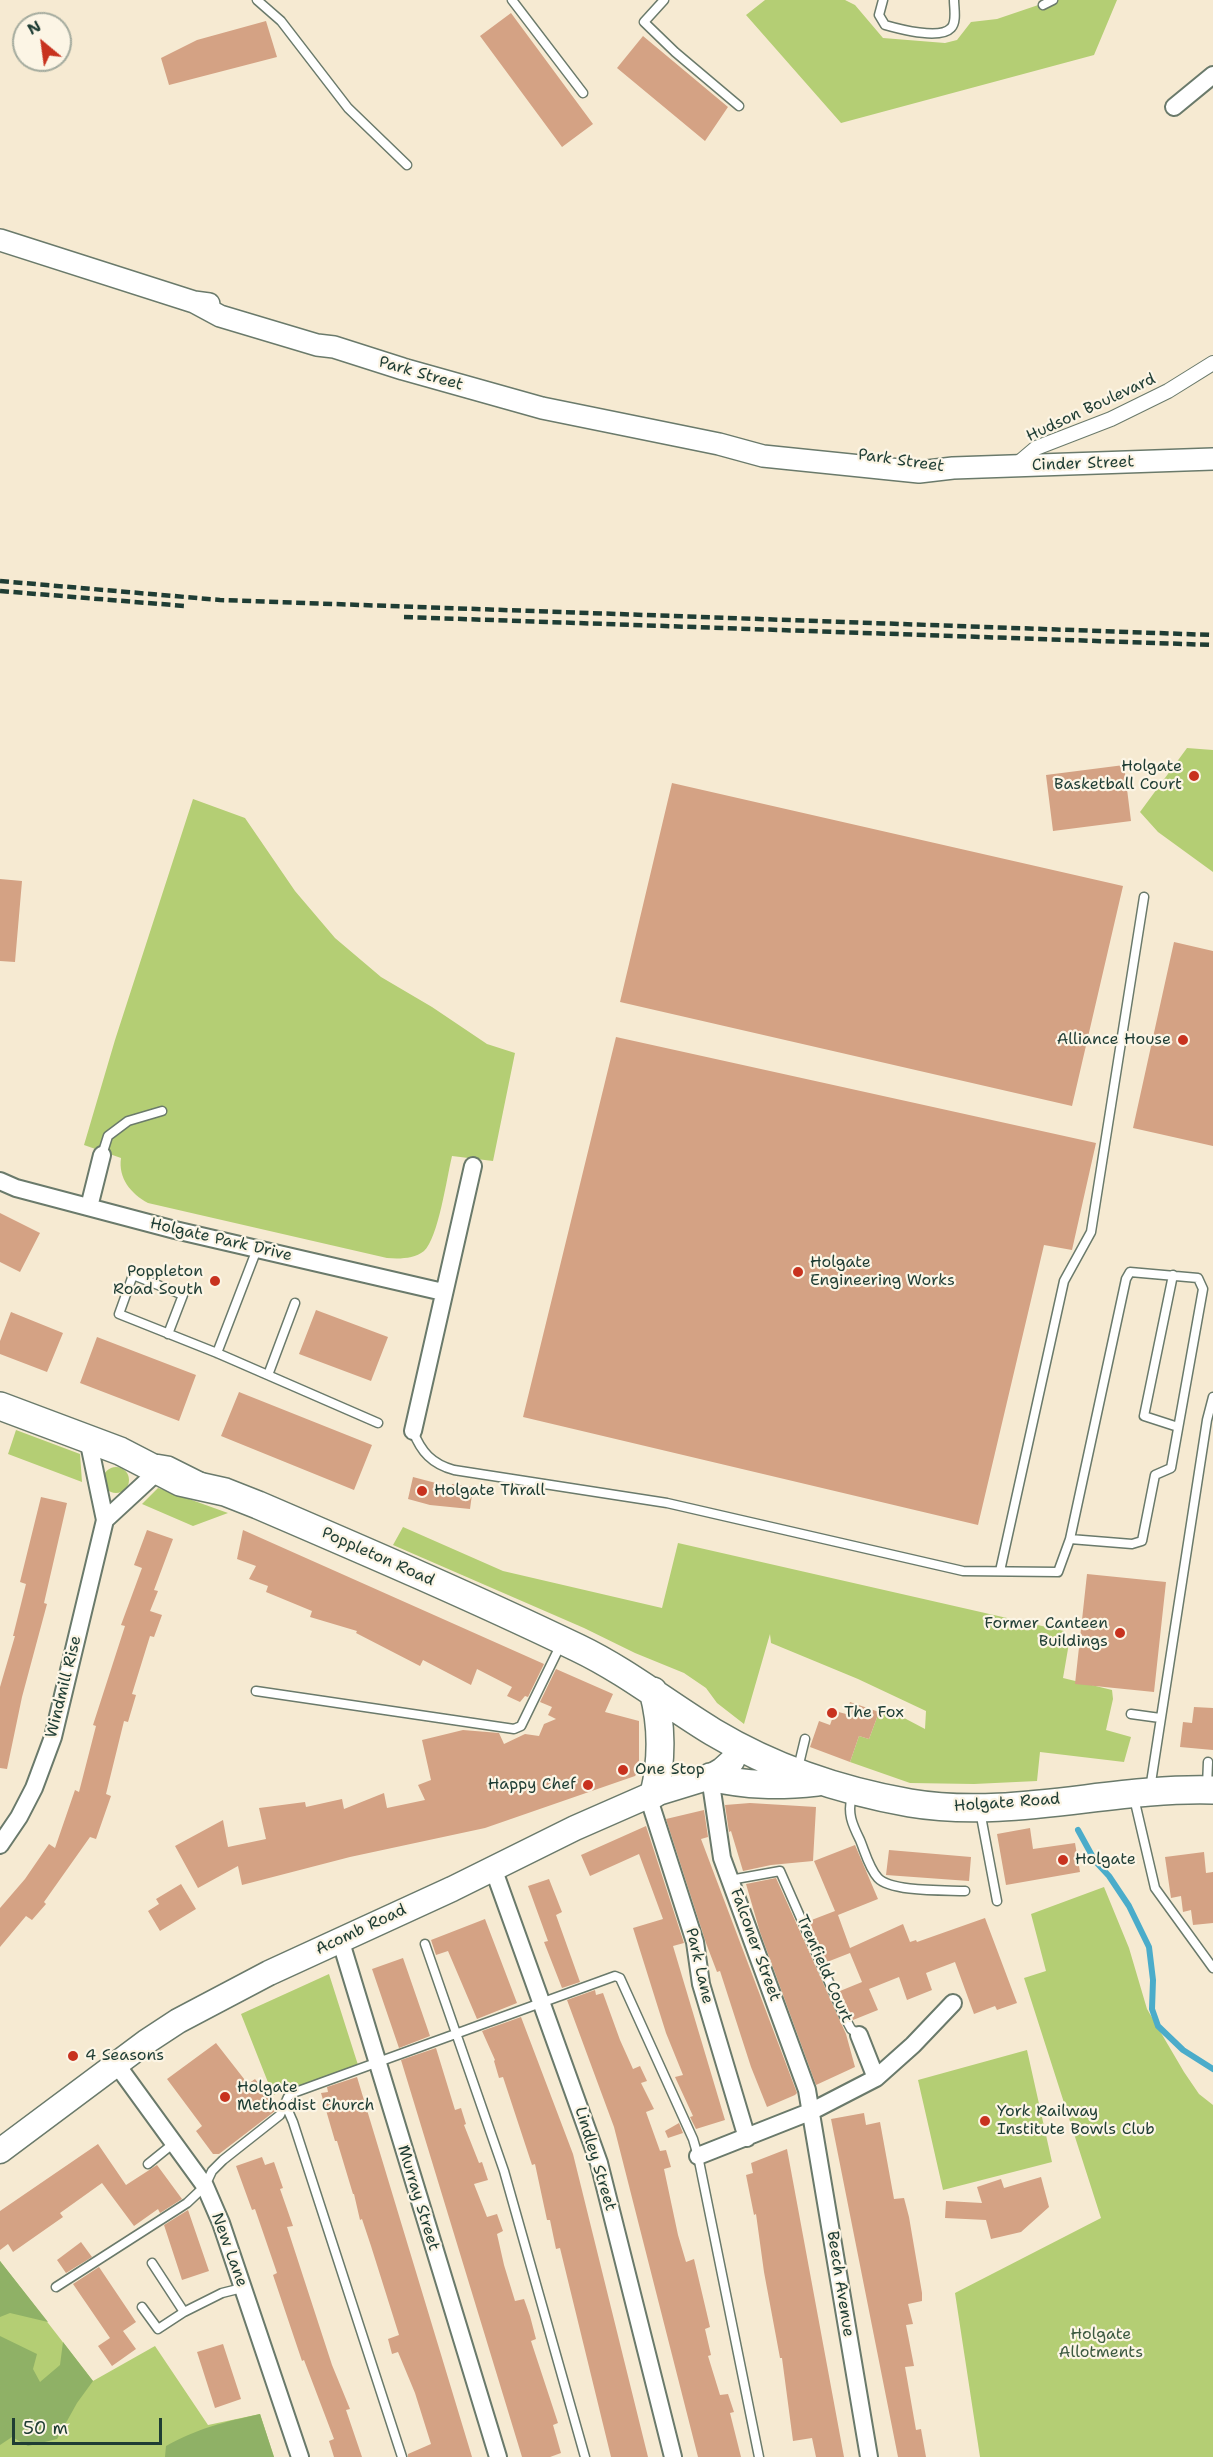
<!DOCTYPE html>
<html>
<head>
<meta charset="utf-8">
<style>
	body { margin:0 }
	#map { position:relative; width:1213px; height:2457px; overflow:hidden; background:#f6ead2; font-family:"Shantell Sans",sans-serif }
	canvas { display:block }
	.north { position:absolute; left:12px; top:12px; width:60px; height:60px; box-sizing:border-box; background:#fcf5e5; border:2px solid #a4ab9e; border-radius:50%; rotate:331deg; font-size:16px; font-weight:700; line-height:24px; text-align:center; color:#1f3d34 }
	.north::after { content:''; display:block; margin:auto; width:21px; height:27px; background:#c8321e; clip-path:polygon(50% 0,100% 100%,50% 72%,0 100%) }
	.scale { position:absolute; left:12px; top:2418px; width:150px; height:27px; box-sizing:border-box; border:3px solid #1f3d34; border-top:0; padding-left:8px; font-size:18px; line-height:21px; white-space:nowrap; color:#1f3d34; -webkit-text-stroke:4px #fcf5e5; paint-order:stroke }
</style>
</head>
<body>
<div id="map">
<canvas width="1213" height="2457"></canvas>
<div class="north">N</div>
<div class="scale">50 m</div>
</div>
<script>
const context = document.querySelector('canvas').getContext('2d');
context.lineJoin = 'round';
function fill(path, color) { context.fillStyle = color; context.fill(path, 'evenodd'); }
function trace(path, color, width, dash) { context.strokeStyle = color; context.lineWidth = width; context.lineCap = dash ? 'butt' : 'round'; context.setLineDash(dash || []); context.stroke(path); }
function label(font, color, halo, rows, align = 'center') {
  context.font = font + ' "Shantell Sans",sans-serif'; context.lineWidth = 4.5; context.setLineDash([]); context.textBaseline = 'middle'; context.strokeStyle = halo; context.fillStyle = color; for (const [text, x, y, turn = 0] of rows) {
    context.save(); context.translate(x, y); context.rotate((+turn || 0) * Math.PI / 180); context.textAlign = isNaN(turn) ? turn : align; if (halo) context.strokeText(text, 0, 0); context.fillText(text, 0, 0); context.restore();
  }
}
fill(new Path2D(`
	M765 0H845L855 5 883 38 945 43 957 40 971 22 997 19 1053 0H1117L1094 55 841 123 746 15Z
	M1187 748 1213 750V872L1158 832 1140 812Z
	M193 799 245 818 295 891 335 938 381 977 432 1007 487 1044 515 1053 493 1161 452 1156C447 1177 438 1239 424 1251 414 1259 399 1259 387 1258L148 1203C131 1194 118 1178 121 1158L84 1145 115 1040Z
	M16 1430 80 1454 82 1482 8 1454Z
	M103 1480a13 13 0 1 1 26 0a13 13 0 1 1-26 0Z
	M158 1488 161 1489 228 1513 193 1526 142 1504Z
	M403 1527 503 1571 662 1608 678 1543 1064 1631 1062 1641 1069 1643 1063 1678 1112 1690 1113 1699 1106 1730 1131 1737 1124 1762 1040 1752 1037 1781 974 1784 910 1783 850 1762 859 1736 869 1739 879 1712 889 1710 925 1729 926 1711 858 1679 771 1643 770 1634 744 1724 717 1703 706 1688 684 1673 635 1653 584 1628 393 1545Z
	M1104 1887 1129 1948 1147 2009 1184 2072 1199 2094 1213 2105V2457H980L955 2293 1101 2218 1024 1978 1046 1971 1031 1914Z
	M329 1974 358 2065 273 2095 241 2014Z
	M1027 2050 1052 2162 943 2190 918 2080Z
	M0 2261 93 2381 155 2346 208 2425 260 2414 274 2457H0Z`), '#b4ce74');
fill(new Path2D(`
	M0 2261 48 2322 10 2313 0 2317Z
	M0 2336 37 2354 33 2369 40 2382 60 2365 63 2342 93 2381 77 2403 57 2439 28 2446 12 2437 0 2445Z
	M260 2414 274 2457H165L166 2446C199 2428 224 2422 260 2414Z`), '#8fb166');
trace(new Path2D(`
	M1078 1830 1095 1861 1109 1876 1129 1906 1149 1947 1153 1980 1152 2009 1158 2026 1183 2050 1213 2069`), '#4bacca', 6);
fill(new Path2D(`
	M511 13 593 124 562 147 480 36Z
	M266 21 277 57 169 85 161 58 197 40Z
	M643 36 728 107 705 141 617 68Z
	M1124 765 1131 821 1053 831 1046 775Z
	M672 783 1123 886 1072 1106 620 1002Z
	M0 879 22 881 15 962 0 961Z
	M1174 942 1213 951V1146L1133 1128Z
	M616 1037 1096 1143 1072 1250 1044 1245 978 1525 523 1417Z
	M0 1213 40 1233 20 1272 0 1262Z
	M316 1310 388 1337 371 1381 299 1354Z
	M11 1312 63 1333 47 1372 0 1354V1341Z
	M97 1337 196 1375 179 1421 80 1383Z
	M239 1392 372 1445 354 1490 221 1436Z
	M413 1477 451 1487 452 1484 473 1487 470 1509 430 1505 408 1499Z
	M41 1497 67 1503 44 1603 47 1604 22 1697 7 1769 0 1768V1687L15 1636H13L26 1584 20 1582Z
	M147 1530 173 1539 154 1590 158 1591 150 1611 162 1615 154 1637 150 1636 132 1694 136 1695 128 1722 124 1721 106 1794 111 1796 96 1839 90 1837 44 1902 46 1904 32 1920 26 1916 0 1947V1908L25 1879 49 1844 55 1848 75 1790 79 1792 96 1726 93 1725 125 1626 121 1625 142 1568 134 1565Z
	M243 1530 544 1664 528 1697 525 1696 520 1702 507 1696 512 1687 477 1669 471 1685 423 1660 420 1666 356 1633 357 1631 310 1617 312 1611 266 1592 268 1586 249 1579 256 1566 237 1559Z
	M1087 1574 1166 1582 1154 1692 1075 1684Z
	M556 1669 613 1694 605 1712 639 1721V1771L635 1776 485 1828 350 1857 242 1885 238 1866 198 1888 175 1846 223 1820 228 1847 266 1839 259 1808 305 1802 306 1807 342 1799 344 1809 384 1793 387 1808 425 1800 418 1785 431 1780 422 1740 463 1730 499 1733 504 1744 525 1734 539 1736 544 1724 556 1719 548 1715 552 1707 540 1702Z
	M850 1702 879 1712 869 1739 859 1736 850 1762 810 1747 819 1721 830 1725 835 1711 846 1714Z
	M1194 1707 1213 1708V1750L1180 1747 1183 1722 1192 1723Z
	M750 1803 816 1807 813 1861 771 1865 743 1871 731 1831 729 1832 725 1805Z
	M704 1810 708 1837 701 1839 797 2093 795 2095 767 2107 751 2067 720 1971 717 1972 706 1943 666 1819Z
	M646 1826 684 1943 673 1946 725 2120 696 2129 690 2117 693 2116 675 2077 683 2075 666 2033 633 1928 663 1919 639 1854 590 1876 581 1855Z
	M1030 1828 1033 1849 1075 1843 1080 1872 1006 1885 997 1834Z
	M855 1845 878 1899 838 1915 850 1948 903 1924 910 1942 916 1940 917 1942 985 1918 1017 2003 997 2010 995 2006 974 2014 955 1962 926 1973 932 1990 907 2000 899 1977 869 1989 878 2010 853 2020 840 1991 862 1982 850 1953 827 1962 809 1921 835 1911 814 1861Z
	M889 1850 971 1857 969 1881 886 1875Z
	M1204 1852 1206 1873 1213 1872V1923L1193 1925 1191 1910 1183 1912 1181 1896 1171 1898 1165 1857Z
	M776 1878 846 2034 855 2067 816 2085 760 1932 746 1884Z
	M549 1879 562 1912 556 1915 580 1982 562 1988 544 1942 548 1941 528 1886Z
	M181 1884 196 1909 160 1931 148 1911 159 1904 156 1899Z
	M485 1919 517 2003 477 2019 448 1951 436 1955 431 1940Z
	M403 1958 430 2036 399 2048 372 1969Z
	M595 1990 596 1995 603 1993 620 2040 633 2069 640 2066 647 2081 641 2083 654 2109 646 2112 660 2151 666 2150 671 2167 664 2169 678 2235 686 2262 694 2259 710 2327 705 2329 711 2355 708 2356 720 2395 728 2394 734 2412 730 2413 741 2457H698L614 2127 567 2000Z
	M521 2017 573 2154 648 2457H611L560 2248 556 2249 550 2220H547L535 2164 532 2165 503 2077 499 2078 494 2061 495 2060 482 2031Z
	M216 2043 248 2084 255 2079 277 2107 275 2111 219 2154H213L196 2131 202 2126 167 2079Z
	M436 2048 455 2110 461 2108 466 2124 464 2125 479 2163 482 2162 488 2180 474 2184 487 2217 497 2214 503 2231 497 2234 504 2265 515 2301 524 2299 530 2316 536 2339 531 2341 558 2423 553 2425 561 2453 550 2457H522L401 2060Z
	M357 2077 472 2457H408V2454L431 2444 415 2393 398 2352 392 2354 388 2339 399 2335 371 2246 362 2219 360 2220 354 2194H353L337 2141H335L321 2093 328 2092 327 2087Z
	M864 2113 866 2125 880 2122 894 2199 904 2198 909 2217 922 2293V2301L908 2304 913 2324 906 2325 914 2366 905 2367 916 2430 921 2429 926 2457H898L831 2119Z
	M679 2123 683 2133 668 2138 665 2131Z
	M98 2144 126 2185 157 2165 182 2199 160 2213 158 2209 134 2226 102 2183 60 2213 63 2217 13 2252 8 2244 0 2250V2211Z
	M787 2149 844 2457H816L812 2438 793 2441 782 2358H780L764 2272 756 2214 754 2215 746 2175 753 2173 751 2163Z
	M262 2157 265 2165 274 2162 283 2188 280 2189 293 2226 287 2227 332 2365 350 2409 346 2410 362 2457H334L329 2441 334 2439 304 2360 302 2361 273 2275 277 2273 255 2209 252 2210 236 2166Z
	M1041 2177 1049 2207 1021 2232 991 2239 986 2220 945 2218 946 2201 982 2203 977 2187 1001 2179 1004 2188Z
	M188 2210 209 2271 182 2280 164 2225Z
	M81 2242 92 2257 66 2273 57 2260Z
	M99 2267 136 2322 123 2331 136 2349 112 2366 98 2346 110 2338 73 2284Z
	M223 2344 241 2399 215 2408 197 2352Z`), '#d4a284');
const service = new Path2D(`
	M257 0 281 21 348 108 407 165
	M512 0 583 93
	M664 0 644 22 675 52 739 106
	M883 0 879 15 885 25C899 29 940 40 951 28 957 22 954 8 954 0
	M1043 5 1053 0
	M102 1155 108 1136 128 1121 162 1111
	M1173 1275 1144 1416 1178 1427
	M168 1334 183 1295 133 1275 119 1314 217 1353 224 1356 378 1423
	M217 1353 257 1249
	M268 1375 295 1303
	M413 1431C421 1452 432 1464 454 1470L667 1503 963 1571 1058 1572 1070 1539 1126 1279 1130 1272 1198 1278 1203 1289 1171 1468 1155 1475 1142 1541 1132 1544 1070 1539
	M158 1459 170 1461 204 1478
	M1000 1571 1064 1281 1091 1232 1144 897
	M256 1691 514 1729 521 1726 561 1644
	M1131 1714 1160 1718
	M798 1768 805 1739
	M1207 1786 1208 1762
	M1150 1789 1207 1420 1213 1397
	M852 1795C847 1813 852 1824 860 1840 865 1852 869 1868 878 1878 891 1892 945 1890 965 1891
	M1134 1798 1155 1888 1213 1968
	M980 1811 997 1901
	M730 1880 780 1871 844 2016 851 2029 859 2035
	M425 1944 504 2171 585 2457
	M286 2106 293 2122 402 2457
	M148 2164 174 2143
	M152 2263 184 2312 222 2293 242 2288
	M56 2287 187 2203 205 2186 212 2171 223 2160 280 2115 288 2097 293 2093 615 1976 620 1978 693 2139 698 2156 759 2457
	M142 2307 158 2329 184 2312`);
const pedestrian = new Path2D(`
	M1016 465 1036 448 1111 419 1168 391 1213 363`);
const minor = new Path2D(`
	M1174 107 1213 75
	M0 1181 16 1188 175 1230 443 1292
	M89 1207 102 1155
	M413 1431 473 1166
	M105 1520 157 1472
	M710 1777 722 1858 807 2090 869 2457
	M648 1796 695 1942 701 1984 747 2138
	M0 1845 19 1817 34 1788 53 1737 105 1520 88 1439
	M493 1868 599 2163 673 2457
	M340 1939 498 2457
	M859 2035 876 2078
	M117 2065 205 2186 221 2223 300 2457
	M698 2156 812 2111 876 2078 913 2045 953 2003`);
const tertiary = new Path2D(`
	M0 240 194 302 209 304
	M194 302 220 316 317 345 334 347 403 369 542 408 719 444 763 456 919 472 953 468 1213 459`);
const secondary = new Path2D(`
	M0 2151 146 2042 178 2021 269 1973 452 1889 575 1828 648 1796 710 1777 722 1770 732 1761 739 1746`);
const primary = new Path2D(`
	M0 1406 120 1451 180 1482 225 1492 258 1505C365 1551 472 1597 578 1648 626 1671 667 1704 713 1732 773 1768 842 1791 910 1803 1011 1820 1112 1787 1213 1790
	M653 1691C662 1724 662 1761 654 1794
	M710 1777C747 1786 780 1786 817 1782`);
trace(service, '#6a7a6b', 11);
trace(pedestrian, '#6a7a6b', 16);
trace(minor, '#6a7a6b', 20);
trace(tertiary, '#6a7a6b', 24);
trace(secondary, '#6a7a6b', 27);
trace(primary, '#6a7a6b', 30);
trace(service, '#fff', 8);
trace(pedestrian, '#fff', 14);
trace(minor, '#fff', 16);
trace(tertiary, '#fff', 21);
trace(secondary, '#fff', 24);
trace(primary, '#fff', 27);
trace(new Path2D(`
	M0 581 220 600 1213 635
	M0 591 185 606
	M404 617 1213 645`), '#1f3d34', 4.5, [9, 4.5]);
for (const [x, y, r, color] of [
	[1194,776,6,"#c8321e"],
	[1183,1040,6,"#c8321e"],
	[798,1272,6,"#c8321e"],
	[215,1281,6,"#c8321e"],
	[422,1491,6,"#c8321e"],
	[1120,1633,6,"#c8321e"],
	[832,1713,6,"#c8321e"],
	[623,1770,6,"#c8321e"],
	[588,1785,6,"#c8321e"],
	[1063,1860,6,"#c8321e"],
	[73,2056,6,"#c8321e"],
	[225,2097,6,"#c8321e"],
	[985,2121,6,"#c8321e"]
]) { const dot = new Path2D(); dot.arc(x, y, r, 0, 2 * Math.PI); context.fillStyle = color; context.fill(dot); trace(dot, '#fcf5e5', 2); }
label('16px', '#1f3d34', '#fcf5e5', [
	["Park Street",421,374,16],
	["Hudson Boulevard",1091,408,-25],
	["Park Street",901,461,8],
	["Cinder Street",1083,464,-2],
	["Holgate Park Drive",221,1240,13],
	["Poppleton Road",378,1557,24],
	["Windmill Rise",64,1687,-76],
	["Holgate Road",1007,1803,-4],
	["Acomb Road",361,1930,-25],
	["Falconer Street",755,1945,70],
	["Park Lane",699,1966,77],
	["Trenfield Court",824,1969,66],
	["Lindley Street",595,2159,73],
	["Murray Street",418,2198,73],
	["New Lane",229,2250,70],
	["Beech Avenue",840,2284,81]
]);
label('16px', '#1f3d34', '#fcf5e5', [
	["Holgate",1182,767,"right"],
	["Basketball Court",1182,785,"right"],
	["Alliance House",1171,1040,"right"],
	["Holgate",810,1263],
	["Engineering Works",810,1281],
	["Poppleton",203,1272,"right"],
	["Road South",203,1290,"right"],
	["Holgate Thrall",434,1491],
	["Former Canteen",1108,1624,"right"],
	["Buildings",1108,1642,"right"],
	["The Fox",844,1713],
	["One Stop",635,1770],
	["Happy Chef",576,1785,"right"],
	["Holgate",1075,1860],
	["4 Seasons",85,2056],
	["Holgate",237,2088],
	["Methodist Church",237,2106],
	["York Railway",997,2112],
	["Institute Bowls Club",997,2130]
], 'left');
label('16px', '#3d5a41', '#fcf5e5', [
	["Holgate",1101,2335],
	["Allotments",1101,2353]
]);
</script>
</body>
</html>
